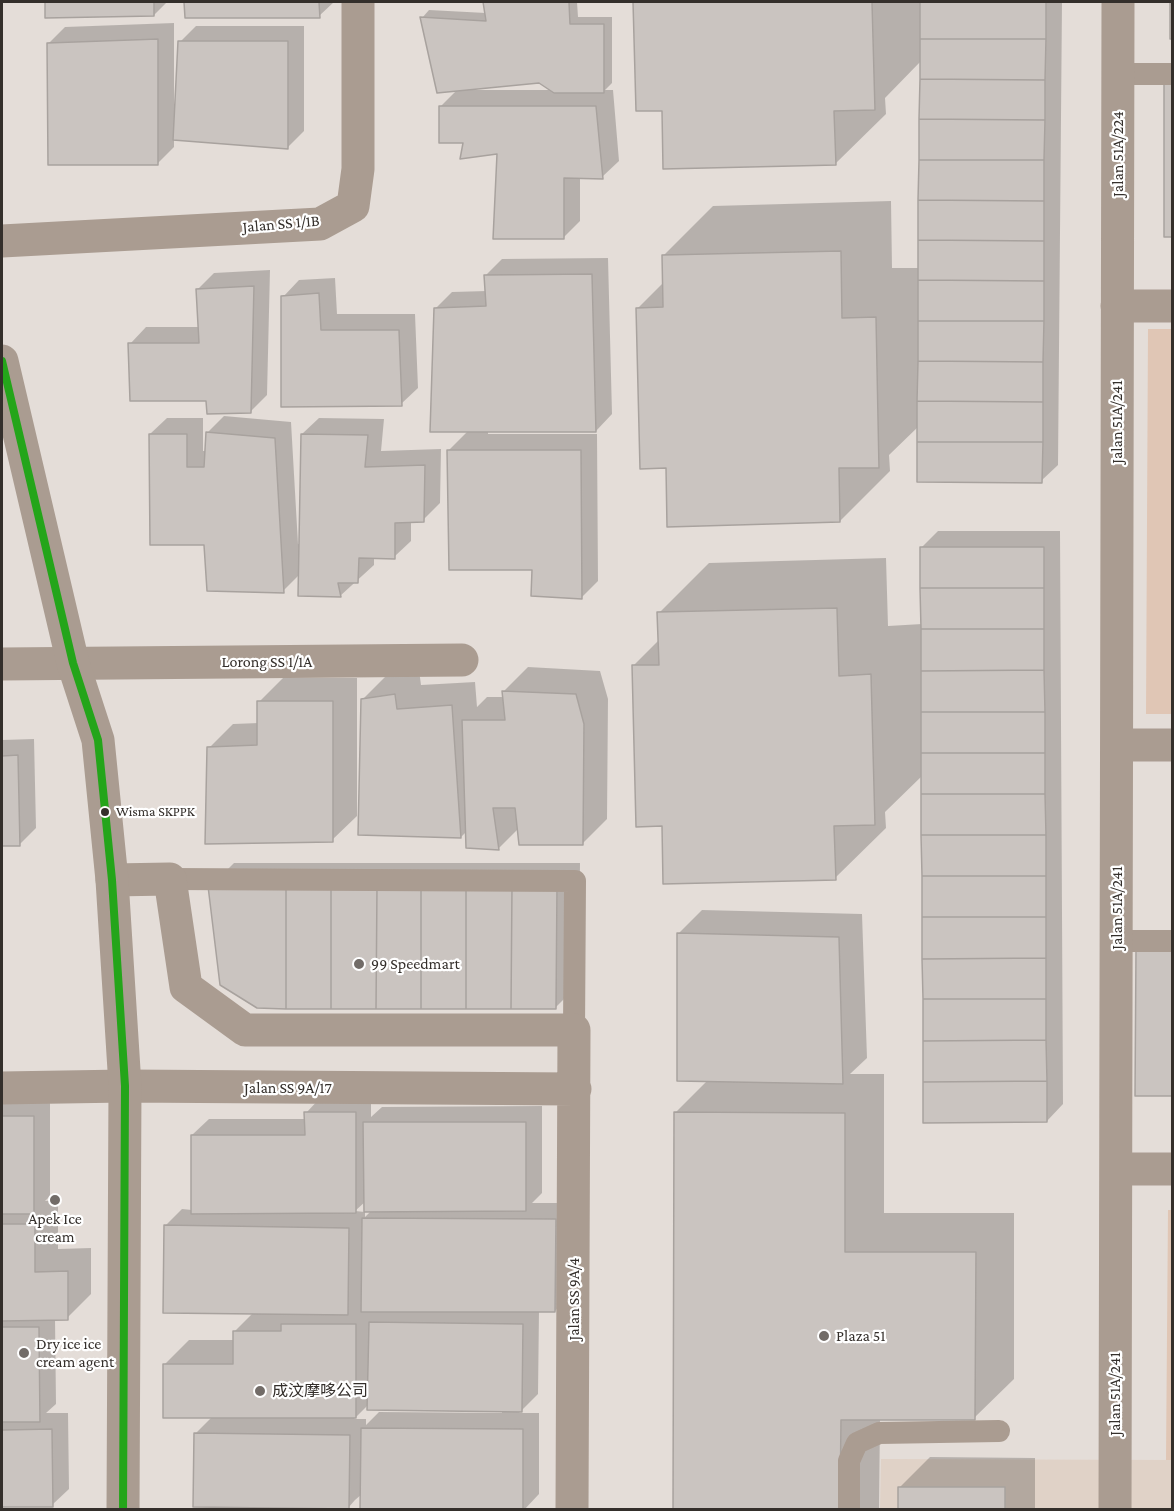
<!DOCTYPE html>
<html>
<head>
<meta charset="utf-8">
<style>
	body { margin:0 }
	#map { position:relative; width:1174px; height:1511px; overflow:hidden; background:#e4ddd8; font-family:"Crimson Pro",serif }
	canvas { display:block }
	.frame { position:absolute; inset:0; border:3px solid #342f2b; pointer-events:none }
</style>
</head>
<body>
<div id="map">
<canvas width="1174" height="1511"></canvas>
<div class="frame"></div>
</div>
<script>
const context = document.querySelector('canvas').getContext('2d');
context.lineJoin = 'round';
function fill(path, color) { context.fillStyle = color; context.fill(path, 'evenodd'); }
function trace(path, color, width, dash) { context.strokeStyle = color; context.lineWidth = width; context.lineCap = dash ? 'butt' : 'round'; context.setLineDash(dash || []); context.stroke(path); }
function label(font, color, halo, rows, align = 'center') {
  context.font = font + ' "Crimson Pro","Noto Sans SC",serif'; context.lineWidth = 4.5; context.setLineDash([]); context.textBaseline = 'middle'; context.strokeStyle = halo; context.fillStyle = color; for (const [text, x, y, turn = 0] of rows) {
    context.save(); context.translate(x, y); context.rotate((+turn || 0) * Math.PI / 180); context.textAlign = isNaN(turn) ? turn : align; if (halo) context.strokeText(text, 0, 0); context.fillText(text, 0, 0); context.restore();
  }
}
fill(new Path2D(`
	M881 1459 1172 1460V1509L880 1510Z`), '#e0d2c7');
fill(new Path2D(`
	M1148 329H1172V714H1146Z
	M1168 1210H1172V1460H1166Z`), '#e0c6b5');
fill(new Path2D(`
	M47 2H167L154 15 47 16Z
	M185 2H334L319 16H186Z
	M484 2H577L578 17H612V83L605 90H613L619 161 602 177H580V221L563 238 498 152 464 141 441 106 458 89 422 18 429 10 486 13ZM539 81 552 90H475V87Z
	M634 2H1062L1058 465 1041 481 919 426 889 455 890 471 840 521 667 467 638 308 664 282 663 256 713 206 891 201 892 268H920L921 61 885 98 886 114 835 164 663 110H637Z
	M174 23V104H177L180 42 196 26H304V131L288 147 174 139V147L157 164 48 44 65 27Z
	M1172 75V235H1165L1166 82Z
	M608 258 612 414 596 431H488V434H597L598 581 581 598 534 568 449 450 468 431 436 308 452 292 487 291 486 275 502 259Z
	M270 270 267 395 251 411 130 344 146 327H199L197 290 214 273Z
	M335 278 337 314H415L418 388 401 404 283 297 299 280Z
	M224 416 291 422 298 544H301L302 434 319 418 384 419 381 451 441 449 440 503 423 520 411 521V541L394 557H374V565L340 596 300 574 283 591 206 543 150 434 167 418H203V451H206L207 433Z
	M938 531H1060L1063 1104 1047 1121 923 775 885 812 886 828 835 878 663 824 633 666 659 640V613L709 563 886 558 888 626 922 624 921 548Z
	M528 667 600 671 608 699 607 819 583 843 519 828 498 849 467 831 461 837 362 700 386 676 419 670 421 685 475 682 477 707 487 697H504V691Z
	M283 678H357V816L332 840 209 748 233 724 259 723V702Z
	M34 739 36 828 19 845H2V740Z
	M234 863H580L579 984 555 1008 210 887Z
	M702 910 862 914 867 1058 850 1074H884V1213H1014V1379L974 1418H880L879 1510H674L675 1113 708 1080 678 934Z
	M1172 933V1094H1137Z
	M322 1096H371V1117L382 1107 542 1106V1193L532 1203H572L571 1294 555 1311H539L538 1394 519 1413H539V1494L524 1510H280L283 1507 196 1433 212 1417 165 1364 189 1340H234V1332L253 1313 165 1226 182 1209 192 1210V1135L209 1119H306V1113ZM366 1201 371 1211 365 1217V1212L355 1211ZM369 1404 502 1410V1413L379 1412 366 1425V1419H354ZM362 1494 361 1508H348L355 1500Z
	M2 1100H50V1196L45 1201 58 1200V1249L91 1248V1294L67 1318H55L56 1404 46 1413H68L69 1489 52 1505 2 1506Z
	M930 1457 1035 1458V1510H899L900 1487Z`), '#0003');
const building = new Path2D(`
	M45 2H154V16L45 18Z
	M184 2H319L320 18H185Z
	M483 2H569L570 24H604V93H554L539 83 437 93 420 17 486 21Z
	M633 2H872L875 110 834 111 836 165 663 169 662 111H636Z
	M920 2H1046V39H920Z
	M1170 2H1172V39H1170Z
	M158 39V165H48L47 43Z
	M920 39H1046L1045 80 920 79Z
	M178 41H288V149L173 140Z
	M920 79 1045 80V120L919 119Z
	M1164 81H1172V237H1164Z
	M439 106H596L603 179 564 178V239H493L497 154 460 159 463 143H439Z
	M919 119 1045 120 1044 160H919Z
	M919 160H1044V201L918 200Z
	M918 200 1044 201V241L918 240Z
	M918 240 1044 241V281L918 280Z
	M841 251 842 318 876 317 879 468H839L840 522 667 527 666 468 640 469 636 308 663 307 662 255Z
	M592 274 596 432H430L434 308 486 306 484 275Z
	M918 280 1044 281V321H918Z
	M254 286 251 413 207 414 206 401H130L128 343H199L196 289Z
	M319 293 321 330H399L402 406 281 407V296Z
	M918 321H1044L1043 362 918 361Z
	M918 361 1043 362V402L917 401Z
	M917 401 1043 402V442H917Z
	M206 432 275 438 284 593 207 591 204 545H150L149 434H187V467H204Z
	M301 434 368 435 365 467 425 465 424 522 395 523V559L359 558 358 583H338L341 597 298 596Z
	M917 442H1043L1042 483 917 482Z
	M447 450H581L582 599 531 596 532 570H449Z
	M920 547H1044V588H920Z
	M920 588H1044V629H921Z
	M837 608 839 676 871 674 875 825 834 826 836 880 663 884 662 826 636 827 632 665H659L657 612Z
	M921 629H1044V670L921 671Z
	M1044 670 1045 712H921V671Z
	M502 691 576 694 584 724 583 845H519L515 808H493L499 850 466 848 462 720H505Z
	M395 694 397 709 452 705 461 838 358 835 361 699Z
	M257 701H333V842L205 844 207 747 257 745Z
	M921 712H1045V753H921Z
	M921 753H1045V794H921Z
	M18 755 20 846H2V756Z
	M921 794H1045L1046 835H921Z
	M921 835H1046V876H922Z
	M922 876H1046V917H922Z
	M208 886H286V1009L257 1008 220 985Z
	M286 886H331V1009H286Z
	M331 886H377L376 1009H331Z
	M377 886H421V1009H376Z
	M421 886H466V1009H421Z
	M466 886H512L511 1009H466Z
	M512 886H557L556 1009H511Z
	M922 917H1046V958L922 959Z
	M677 933 839 937 843 1084 677 1081Z
	M1136 949H1172V1096H1135Z
	M1046 958V999H923L922 959Z
	M923 999H1046V1040L923 1041Z
	M1046 1040 1047 1081 923 1082V1041Z
	M1047 1081V1122L923 1123V1082Z
	M304 1112H356V1213L191 1214V1135H305Z
	M674 1112 845 1113V1252H976L975 1420H841L840 1510H673Z
	M2 1116H34V1214H2Z
	M363 1122H526V1211L364 1212Z
	M362 1218 556 1219 555 1312H361Z
	M2 1224H35V1272L68 1271V1320L2 1321Z
	M164 1225 349 1228 348 1315 163 1313Z
	M369 1322 523 1324 522 1412 367 1410Z
	M281 1324H356V1418H163V1364H233V1331H281Z
	M2 1327H39L40 1422H2Z
	M361 1428 523 1429V1510H360Z
	M52 1429 53 1507H2V1430Z
	M194 1433 350 1435 349 1509 193 1507Z
	M898 1487H1005V1510H898Z`);
fill(building, '#cac4c0');
trace(building, '#a8a29e', 1.5);
trace(new Path2D(`
	M1118 74H1172
	M170 879 575 881 574 1030
	M1117 941H1172
	M849 1510V1461L857 1443 879 1433 999 1431`), '#aa9c91', 22);
trace(new Path2D(`
	M2 241 320 224 353 206 358 169V2
	M1117 306H1172
	M2 664 462 660
	M1117 745H1172
	M112 880 170 879 186 987 245 1030H574L572 1510
	M2 1088 125 1086 575 1089
	M1116 1169H1172
	M1115 1510 1118 2`), '#aa9c91', 33);
trace(new Path2D(`
	M2 361 73 663 98 740 112 880 125 1086 123 1510`), '#aa9c91', 33);
trace(new Path2D(`
	M2 361 73 663 98 740 112 880 125 1086 123 1510`), '#24a51a', 8);
for (const [x, y, r, color] of [
	[105,812,5,"#342f2b"],
	[359,964,6,"#726c68"],
	[55,1200,6,"#726c68"],
	[824,1336,6,"#726c68"],
	[24,1353,6,"#726c68"],
	[260,1391,6,"#726c68"]
]) { const dot = new Path2D(); dot.arc(x, y, r, 0, 2 * Math.PI); context.fillStyle = color; context.fill(dot); trace(dot, '#fff', 2); }
label('14px', '#342f2b', '#fff', [
	["Wisma SKPPK",116,812]
], 'left');
label('16px', '#342f2b', '#fff', [
	["Jalan 51A/224",1118,154,-90],
	["Jalan SS 1/1B",281,224,-5],
	["Jalan 51A/241",1117,422,-90],
	["Lorong SS 1/1A",267,662],
	["Jalan 51A/241",1117,908,-90],
	["Jalan SS 9A/17",288,1088],
	["Jalan SS 9A/4",574,1299,-90],
	["Jalan 51A/241",1115,1394,-90]
]);
label('16px', '#342f2b', '#fff', [
	["99 Speedmart",371,964],
	["Apek Ice",55,1219,"center"],
	["cream",55,1237,"center"],
	["Plaza 51",836,1336],
	["Dry ice ice",36,1344],
	["cream agent",36,1362],
	["成汶摩哆公司",272,1391]
], 'left');
</script>
</body>
</html>
